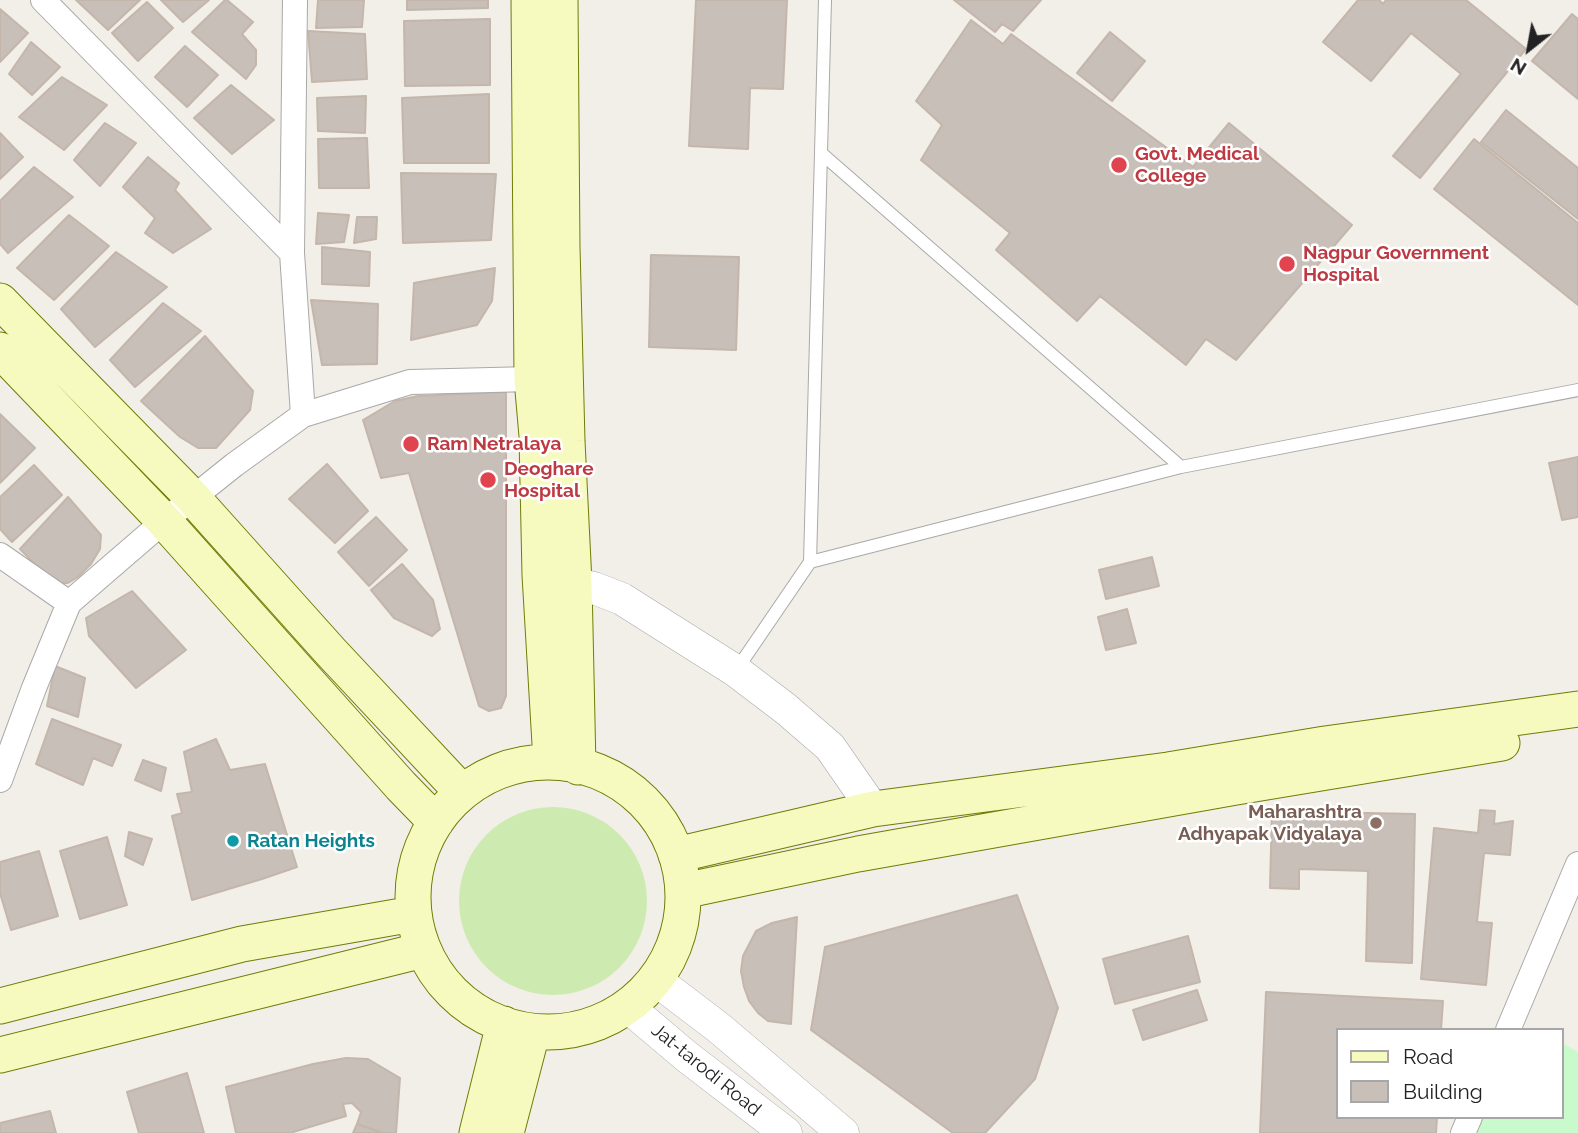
<!DOCTYPE html>
<html>
<head>
<meta charset="utf-8">
<style>
	body { margin:0 }
	#map { position:relative; width:1578px; height:1133px; overflow:hidden; background:#f2efe9; font-family:Raleway,sans-serif }
	canvas { display:block }
	.legend { position:absolute; left:1336px; top:1028px; width:228px; height:91px; box-sizing:border-box; background:#fff; border:2px solid #a7a7a7; margin:0; padding:9px 12px; list-style:none; font-size:21px; color:#222 }
	.legend li { display:flex; align-items:center; gap:14px; height:35px }
	.legend b { width:35px; border:2px solid #a7a7a7 }
	.north { position:absolute; left:1494px; top:14px; width:70px; height:70px; -webkit-text-stroke:5px #fff; paint-order:stroke; rotate:211deg; font-size:19px; font-weight:700; line-height:28px; text-align:center; color:#222 }
	.north::after { content:''; display:block; margin:auto; width:24px; height:32px; background:#222; clip-path:polygon(50% 0,100% 100%,50% 72%,0 100%) }
</style>
</head>
<body>
<div id="map">
<canvas width="1578" height="1133"></canvas>
<ul class="legend">
<li><b style="height:9px;background:#f7fabf"></b>Road</li>
<li><b style="height:19px;background:#c7bfb8"></b>Building</li>
</ul>
<div class="north">N</div>
</div>
<script>
const context = document.querySelector('canvas').getContext('2d');
context.lineJoin = 'round';
function fill(path, color) { context.fillStyle = color; context.fill(path, 'evenodd'); }
function trace(path, color, width, dash) { context.strokeStyle = color; context.lineWidth = width; context.lineCap = dash ? 'butt' : 'round'; context.setLineDash(dash || []); context.stroke(path); }
function label(font, color, halo, rows, align = 'center') {
  context.font = font + ' Raleway,sans-serif'; context.lineWidth = 5; context.setLineDash([]); context.textBaseline = 'middle'; context.strokeStyle = halo; context.fillStyle = color; for (const [text, x, y, turn = 0] of rows) {
    context.save(); context.translate(x, y); context.rotate((+turn || 0) * Math.PI / 180); context.textAlign = isNaN(turn) ? turn : align; if (halo) context.strokeText(text, 0, 0); context.fillText(text, 0, 0); context.restore();
  }
}
fill(new Path2D(`
	M459 901a94 94 0 1 1 188 0a94 94 0 1 1-188 0Z`), '#cdebb0');
fill(new Path2D(`
	M1562 1043 1578 1052V1133H1474L1481 1117H1562Z`), '#c8facc');
const building = new Path2D(`
	M76 0H140L108 30Z
	M161 0H209L183 22Z
	M225 0H227L253 22 242 34 256 50V65L246 79 192 32Z
	M318 0H364L362 27 316 28Z
	M407 0H488V8L407 10Z
	M696 0H787L783 89 750 88 748 149 689 146Z
	M954 0H1041L1013 31 1002 24 995 32Z
	M1358 0H1379L1383 4 1386 0H1466L1526 49 1420 178 1393 156 1461 74 1411 33 1371 81 1323 42Z
	M147 2 173 28 138 61 112 33Z
	M0 9 28 33 0 62Z
	M1572 14 1578 19V99L1532 61Z
	M490 19V85L405 86 404 21Z
	M971 20 1003 44 1011 34 1193 167 1229 123 1352 225 1236 360 1206 339 1186 365 1100 296 1077 321 996 250 1010 233 921 160 942 125 916 101Z
	M308 31 365 34 367 79 312 82Z
	M1110 32 1145 61 1112 101 1077 73Z
	M31 42 60 67 32 95 9 74Z
	M185 46 218 75 187 107 155 77Z
	M62 77 107 105 64 150 19 117Z
	M231 85 274 120 232 154 194 118Z
	M489 94V163H404L402 98Z
	M366 96 365 133 318 131 317 98Z
	M1506 110 1578 168V219L1481 142Z
	M105 123 136 143 100 186 74 160Z
	M0 133 23 157 0 179Z
	M367 138 369 188H319L318 139Z
	M1474 139 1578 223V305L1434 189Z
	M148 157 179 183 175 190 211 229 173 253 145 233 155 218 123 187Z
	M34 167 73 197 8 253 0 244V201Z
	M401 173 496 174 491 240 403 243Z
	M318 213 349 215 344 242 316 244Z
	M69 215 109 246 54 300 17 268Z
	M357 217H377L376 239 354 243Z
	M322 247 370 252 369 286 322 284Z
	M116 252 167 287 95 347 61 309Z
	M651 255 739 257 736 350 649 347Z
	M495 268 492 301 477 325 411 340 414 283Z
	M311 300 378 304 377 364 322 365Z
	M163 303 201 331 135 387 110 360Z
	M205 336 253 391 250 410 216 448H198L180 437 141 401Z
	M506 392V696L501 708 489 711 479 706 409 473 381 478 363 420 395 401 418 396Z
	M0 414 35 448 0 483Z
	M1578 457V517L1562 520 1549 463Z
	M327 464 368 511 335 543 289 499Z
	M34 465 62 495 12 542 0 529V497Z
	M68 497 101 535 100 549 91 564 78 577 68 583H60L51 581 20 549Z
	M376 517 407 550 369 586 338 552Z
	M1152 557 1159 586 1106 599 1099 570Z
	M402 564 433 600 440 629 432 636 394 618 371 590Z
	M132 591 186 650 136 688 89 636 86 618Z
	M1127 609 1136 643 1106 650 1098 617Z
	M55 666 85 678 78 717 47 706Z
	M52 719 121 745 112 766 93 758 83 785 36 764Z
	M216 739 230 770 265 764 297 867 262 879 192 900 172 816 182 813 177 794 192 792 184 752Z
	M143 760 166 768 161 791 135 780Z
	M1480 810 1495 811 1494 824 1513 821 1510 855 1484 853 1477 922 1492 923 1486 985 1421 979 1434 828 1478 833Z
	M1272 811 1415 814 1412 963 1366 961 1368 871 1299 869V889L1270 888Z
	M129 832 152 839 143 865 125 856Z
	M107 837 127 905 80 919 60 851Z
	M39 851 58 916 11 930 0 893V862Z
	M1017 895 1058 1008 1035 1079 985 1133H953L811 1030 825 947Z
	M797 917 791 1024 768 1021 758 1013 749 1001 744 987 741 971 743 956 756 931 772 923Z
	M1188 936 1200 982 1115 1004 1103 959Z
	M1197 990 1207 1020 1143 1040 1133 1010Z
	M1266 992 1443 1001 1441 1030H1338V1117H1437L1436 1133H1260Z
	M346 1058 368 1059 400 1078 396 1133H383L357 1124 361 1112 352 1103 343 1104 346 1116 293 1132V1133H236L226 1087 313 1064Z
	M187 1073 204 1133H139L127 1092Z
	M50 1111 56 1133H0V1123Z
	M357 1124 383 1133H353Z`);
fill(building, '#c7bfb8');
trace(building, '#c4b6ab', 2);
const service = new Path2D(`
	M825 0 821 153 1181 467 1578 390
	M810 562 1181 467
	M737 669 810 562 821 153`);
const minor = new Path2D(`
	M43 0 292 253
	M295 0 292 253 303 415
	M0 555 69 603 164 521 234 465 303 415 410 382 532 379 547 380
	M0 780 34 688 69 603
	M1508 1030 1578 864
	M1463 1133 1470 1117`);
const tertiary = new Path2D(`
	M551 578 594 588 622 599 736 671 786 709 830 747 873 809
	M656 980 719 1028 843 1133
	M628 1007 686 1056 786 1133`);
const secondary = new Path2D(`
	M529 0 532 379 537 436 540 575 551 761
	M560 0 562 247 567 441 574 583 578 767
	M0 301 193 498 331 652 462 792
	M0 350 164 521 401 786 436 822
	M413 897a135 135 0 1 1 270 0a135 135 0 1 1-270 0Z
	M676 855 873 809 1168 770 1325 744 1578 709
	M688 890 858 854 1236 787 1502 743
	M0 1006 242 944 413 914
	M0 1055 423 950
	M477 1133 504 1024
	M506 1133 532 1033`);
trace(service, '#a9a9a9', 14);
trace(minor, '#a9a9a9', 26);
trace(tertiary, '#a9a9a9', 33);
trace(secondary, '#707d05', 37);
trace(service, '#fff', 12);
trace(minor, '#fff', 24);
trace(tertiary, '#fff', 32);
trace(secondary, '#f7fabf', 35);
for (const [x, y, r, color] of [
	[1119,165,9,"#e0444e"],
	[1287,264,9,"#e0444e"],
	[411,444,9,"#e0444e"],
	[488,480,9,"#e0444e"],
	[1376,823,7,"#8d6e63"],
	[233,841,7,"#0f9aa8"]
]) { const dot = new Path2D(); dot.arc(x, y, r, 0, 2 * Math.PI); context.fillStyle = color; context.fill(dot); trace(dot, '#fff', 2.5); }
label('bold 19px', '#be3a42', '#fff', [
	["Govt. Medical",1135,154],
	["College",1135,176],
	["Nagpur Government",1303,253],
	["Hospital",1303,275],
	["Ram Netralaya",427,444],
	["Deoghare",504,469],
	["Hospital",504,491]
], 'left');
label('bold 19px', '#785e54', '#fff', [
	["Maharashtra",1362,812],
	["Adhyapak Vidyalaya",1362,834]
], 'right');
label('bold 19px', '#0d838f', '#fff', [
	["Ratan Heights",247,841]
], 'left');
label('19px', '#222', '#fff', [
	["Jat-tarodi Road",706,1070,39]
]);
</script>
</body>
</html>
